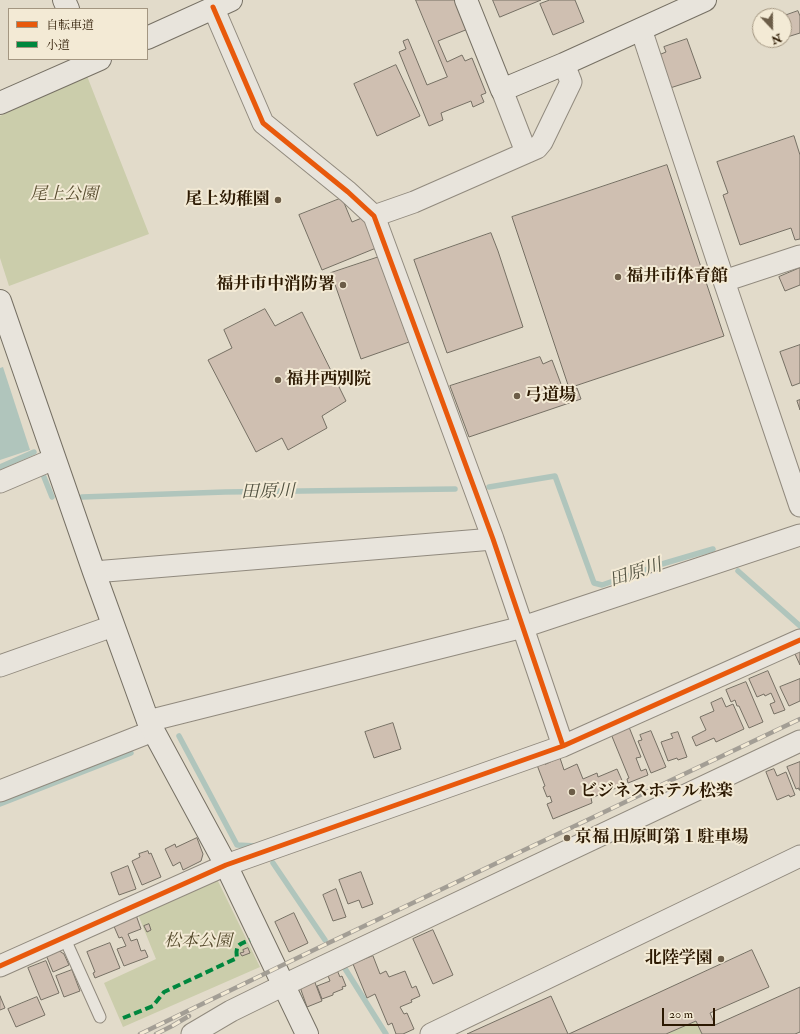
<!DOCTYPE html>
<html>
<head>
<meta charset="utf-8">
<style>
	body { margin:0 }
	#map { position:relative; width:800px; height:1034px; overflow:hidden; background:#e2dbca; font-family:"IM FELL Double Pica","Noto Serif JP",serif }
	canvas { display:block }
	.legend { position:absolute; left:8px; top:8px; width:140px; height:52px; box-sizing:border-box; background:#f3ead5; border:1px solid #a39681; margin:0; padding:5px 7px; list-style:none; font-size:12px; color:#2c1902 }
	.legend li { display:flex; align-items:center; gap:8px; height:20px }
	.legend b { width:20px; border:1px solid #a39681 }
	.north { position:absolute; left:752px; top:8px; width:40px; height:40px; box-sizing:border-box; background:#f3ead5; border:1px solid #a39681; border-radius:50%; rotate:158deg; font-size:11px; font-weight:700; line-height:16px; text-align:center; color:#2c1902 }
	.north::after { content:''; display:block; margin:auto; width:14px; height:18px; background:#6c5d48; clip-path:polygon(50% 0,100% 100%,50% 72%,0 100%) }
	.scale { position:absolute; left:662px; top:1008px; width:53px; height:18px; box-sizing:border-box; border:2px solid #2c1902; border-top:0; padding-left:5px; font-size:12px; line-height:14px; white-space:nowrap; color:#2c1902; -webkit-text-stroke:3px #f3ead5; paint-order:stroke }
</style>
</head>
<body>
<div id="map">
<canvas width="800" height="1034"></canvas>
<ul class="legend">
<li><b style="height:5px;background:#e8590c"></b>自転車道</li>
<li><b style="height:5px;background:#00873e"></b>小道</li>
</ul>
<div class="north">N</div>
<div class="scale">20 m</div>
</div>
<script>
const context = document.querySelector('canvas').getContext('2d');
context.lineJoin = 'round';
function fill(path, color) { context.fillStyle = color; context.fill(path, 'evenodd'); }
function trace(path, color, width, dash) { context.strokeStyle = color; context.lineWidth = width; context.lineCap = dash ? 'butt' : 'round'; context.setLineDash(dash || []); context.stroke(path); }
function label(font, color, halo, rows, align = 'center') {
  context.font = font + ' "IM FELL Double Pica","Noto Serif JP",serif'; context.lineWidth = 4; context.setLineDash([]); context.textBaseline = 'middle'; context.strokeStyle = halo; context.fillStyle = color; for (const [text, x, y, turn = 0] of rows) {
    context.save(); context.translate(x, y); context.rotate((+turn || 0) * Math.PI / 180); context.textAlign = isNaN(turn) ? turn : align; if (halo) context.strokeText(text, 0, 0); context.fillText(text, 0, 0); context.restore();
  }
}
fill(new Path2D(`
	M87 76 149 234 9 286 0 258V116Z
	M217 879 260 967 123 1027 104 983 156 959 137 912Z
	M696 1021 702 1034H666Z`), '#cbcdab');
fill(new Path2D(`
	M3 367 30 450 0 460V368Z`), '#b0c5bc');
trace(new Path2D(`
	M0 467 34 452
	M44 477 52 497
	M489 487 555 476 594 583 602 585 662 564 713 549
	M82 497 225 492 455 489
	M738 571 800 626
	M179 736 237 845 256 846
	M0 804 131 753
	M273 863 325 940
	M344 967 386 1034`), '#b0c5bc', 5.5);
const building = new Path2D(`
	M416 0H456L468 29 438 41 447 62 462 55 465 61 472 58 486 93 481 95 484 102 473 107 471 101 441 113 443 120 429 126 399 52 406 49 403 41 408 39 427 85 447 77Z
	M493 0H541L500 17Z
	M550 0H575L584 22 553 35 540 4Z
	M798 11 800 16V33L784 38V16Z
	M687 39 701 78 667 89 656 56 666 52 664 47Z
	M396 65 420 116 377 136 354 84Z
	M794 136 800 155V239L795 240 791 228 740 245 723 195 728 193 717 162Z
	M667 165 724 336 569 388 512 217Z
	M342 198 352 222 369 215 381 246 322 270 299 215Z
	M491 233 498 251 523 327 447 353 414 260Z
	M379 257 409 342 361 359 331 273Z
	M800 268V285L785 291 779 277Z
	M265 309 275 326 302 312 346 401 322 416 327 428 288 450 282 438 256 452 208 360 232 348 224 330Z
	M800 345V383L792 386 780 352Z
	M540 357 543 364 552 360 564 392 577 388 581 399 469 437 450 386Z
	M800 400V410L797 401Z
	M800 652V665L795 654Z
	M768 671 785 710 774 714 770 704 775 702 771 693 765 696 764 694 757 697 749 679Z
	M800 679V701L789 706 780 687Z
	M746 682 763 722 749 728 739 706H737L735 700 731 702 726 690Z
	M722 698 726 707 733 704 744 729 716 742 714 738 696 746 692 737 706 730 700 717 714 711 711 703Z
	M393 723 401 749 374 758 365 732Z
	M629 727 641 757 636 758 641 771 646 769 648 775 628 783 627 779 629 778 611 734Z
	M651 731 666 767 651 773 638 741 642 740 640 735Z
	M678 732 687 757 678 760 677 758 668 761 661 742 673 738 671 734Z
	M560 758 564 770 577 764 583 779 597 773 598 777 617 769 624 785 591 798 592 803 553 819 547 804 552 802 550 796 547 797 543 787 545 786 537 765 544 762 545 764Z
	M800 762V790H799V788L796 789 787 767Z
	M774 769 777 776 786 772 795 795 790 797 789 795 777 800 766 772Z
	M197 838 203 854 201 861 183 870 180 862 173 866 165 849 175 844 176 847Z
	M148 851 149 854 151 853 161 877 142 885 132 861 140 857 139 854Z
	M128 866 136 889 119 895 111 873Z
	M361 872 373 904 362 908 359 900 348 904 339 880Z
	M336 889 346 917 333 921 323 895Z
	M294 913 308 943 289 952 275 922Z
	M136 915 141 929 128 934 131 941 137 939 141 951 145 950 148 957 124 966 117 949 126 946 122 937 119 938 113 924Z
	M149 924 151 930 147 932 144 926Z
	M433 930 453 975 433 984 413 939Z
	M110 943 120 968 95 978 93 973 95 972 87 952Z
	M248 948 250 953 242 956 240 953 244 952 243 950Z
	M58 950 64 954 69 965 53 972 46 955Z
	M752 950 769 987 710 1013 715 1025 800 987V1032L795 1034H702L696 1021 666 1034H467L551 996 568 1034Z
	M373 956 380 974 386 971 389 977 405 971 412 988 416 986 420 996 411 1000 412 1002 400 1007 404 1014 407 1013 414 1029 403 1034H396L392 1023 388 1025 375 994 367 998 353 964Z
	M46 961 59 993 41 1000 28 968Z
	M72 970 80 991 64 997 56 976Z
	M337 970 340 977 342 976 346 986 342 987 343 989 333 993V995L322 999 317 986 330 981 327 973Z
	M314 980 322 1001 307 1007 301 990V985Z
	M0 996 5 1008 0 1010Z
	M37 997 45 1015 16 1027 8 1009Z`);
fill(building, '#cfbfb1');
trace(building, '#767064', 1);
const lane = new Path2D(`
	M64 937 100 1017`);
const street = new Path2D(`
	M213 7 263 123 348 192 374 216 493 539 563 746
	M641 29 724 281 800 506
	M502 90 526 152
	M374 216 414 202 537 148 542 142 571 82 564 64
	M724 281 800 256
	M0 482 54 459
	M94 572 493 539
	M0 666 113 626
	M148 721 523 627 800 535
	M0 791 153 731
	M0 966 226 865 563 746 800 640
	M192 1034 231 1011 284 985 800 741
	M431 1034 800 856`);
const secondary = new Path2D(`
	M64 0 68 9
	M466 0 502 90 564 64 705 0
	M147 38 231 0
	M0 103 100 59
	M0 301 94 572 148 721 226 865 307 1034`);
trace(lane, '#918a7e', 13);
trace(street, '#918a7e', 23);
trace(secondary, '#767064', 24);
trace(lane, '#e8e4dc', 11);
trace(street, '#e8e4dc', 21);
trace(secondary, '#e8e4dc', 22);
const rail = new Path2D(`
	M140 1034 320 947 800 719
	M156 1034 172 1026 189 1016`);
trace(rail, '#a39e95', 4.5);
trace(rail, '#f3ead5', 3, [9]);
trace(new Path2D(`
	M123 1018 153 1006 164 992 237 958C235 945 239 944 250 940`), '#00873e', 4, [8, 4]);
trace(new Path2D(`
	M213 7 263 123 348 192 374 216 493 539 563 746
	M0 966 226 865 563 746 800 640`), '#e8590c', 5);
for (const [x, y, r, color] of [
	[278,200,4,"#6c5d48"],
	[618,277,4,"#6c5d48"],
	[343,285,4,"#6c5d48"],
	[278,380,4,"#6c5d48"],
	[517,396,4,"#6c5d48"],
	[572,792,4,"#6c5d48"],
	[567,838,4,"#6c5d48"],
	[721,959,4,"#6c5d48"]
]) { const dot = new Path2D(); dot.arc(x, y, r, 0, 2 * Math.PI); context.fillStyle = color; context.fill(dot); trace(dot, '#f3ead5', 1.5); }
label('italic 17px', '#564b2d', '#f3ead5', [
	["尾上公園",64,195],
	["松本公園",198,942]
]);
label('bold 17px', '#2c1902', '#f3ead5', [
	["尾上幼稚園",270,200,"right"],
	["福井市体育館",626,277],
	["福井市中消防署",335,285,"right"],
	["福井西別院",286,380],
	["弓道場",525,396],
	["ビジネスホテル松楽",580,792],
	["京福 田原町第１駐車場",575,838],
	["北陸学園",713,959,"right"]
], 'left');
label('italic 18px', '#525241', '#f3ead5', [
	["田原川",268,493,-1],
	["田原川",636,574,-18]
]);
</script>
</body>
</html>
